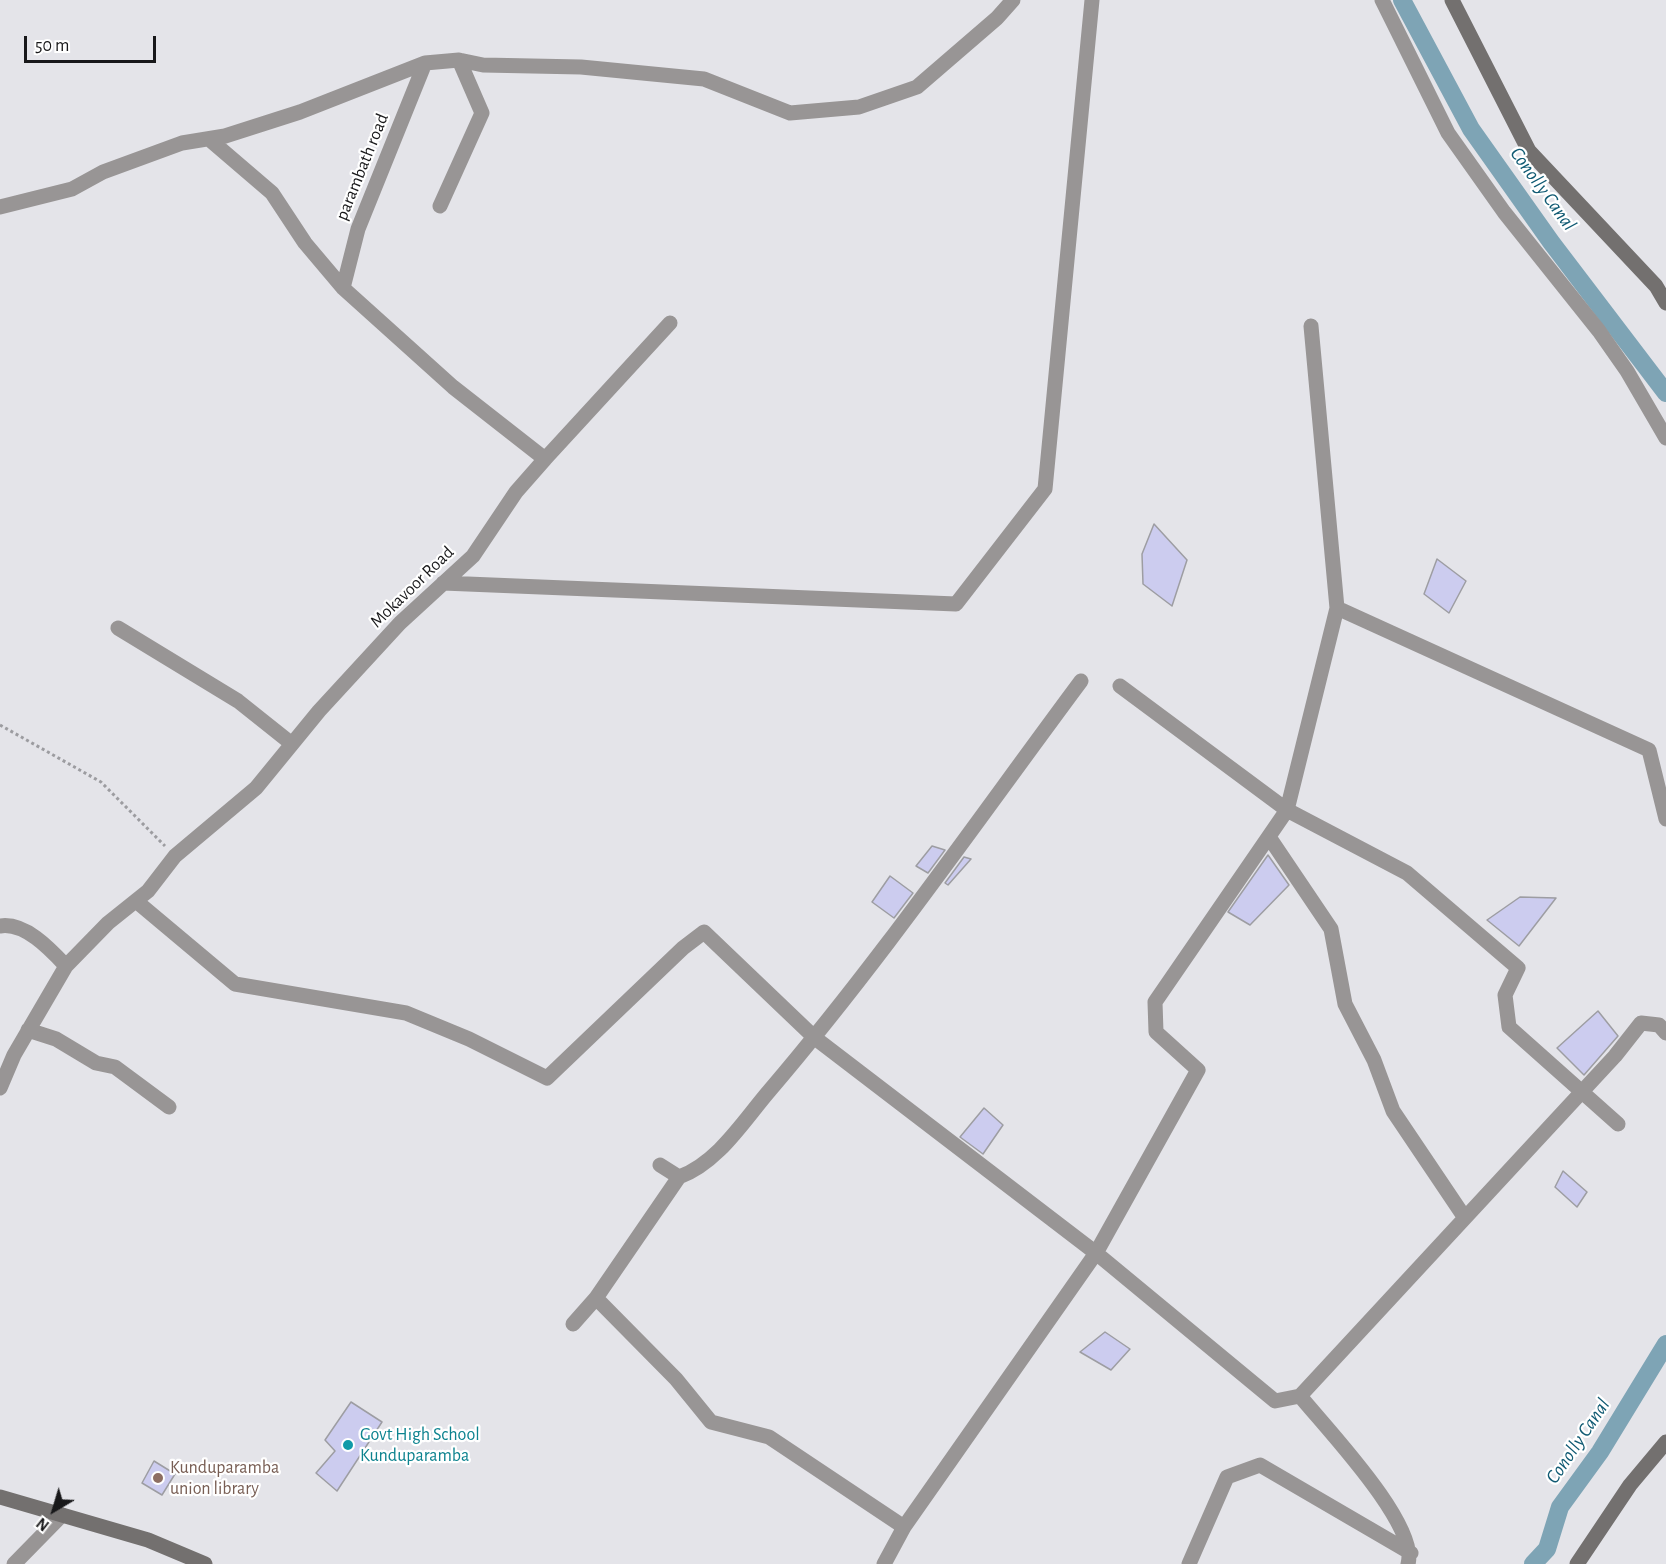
<!DOCTYPE html>
<html>
<head>
<meta charset="utf-8">
<style>
	body { margin:0 }
	#map { position:relative; width:1666px; height:1564px; overflow:hidden; background:#e4e4e9; font-family:"Alegreya Sans",sans-serif }
	canvas { display:block }
	.north { position:absolute; left:24px; top:1480px; width:60px; height:60px; -webkit-text-stroke:4px #fff; paint-order:stroke; rotate:218deg; font-size:16px; font-weight:700; line-height:24px; text-align:center; color:#18181a }
	.north::after { content:''; display:block; margin:auto; width:21px; height:27px; background:#18181a; clip-path:polygon(50% 0,100% 100%,50% 72%,0 100%) }
	.scale { position:absolute; left:24px; top:36px; width:132px; height:27px; box-sizing:border-box; border:3px solid #18181a; border-top:0; padding-left:8px; font-size:18px; line-height:21px; white-space:nowrap; color:#18181a; -webkit-text-stroke:4px #fff; paint-order:stroke }
</style>
</head>
<body>
<div id="map">
<canvas width="1666" height="1564"></canvas>
<div class="north">N</div>
<div class="scale">50 m</div>
</div>
<script>
const context = document.querySelector('canvas').getContext('2d');
context.lineJoin = 'round';
function trace(path, color, width, dash) { context.strokeStyle = color; context.lineWidth = width; context.lineCap = dash ? 'butt' : 'round'; context.setLineDash(dash || []); context.stroke(path); }
function fill(path, color) { context.fillStyle = color; context.fill(path, 'evenodd'); }
function label(font, color, halo, rows, align = 'center') {
  context.font = font + ' "Alegreya Sans",sans-serif'; context.lineWidth = 4.5; context.setLineDash([]); context.textBaseline = 'middle'; context.strokeStyle = halo; context.fillStyle = color; for (const [text, x, y, turn = 0] of rows) {
    context.save(); context.translate(x, y); context.rotate((+turn || 0) * Math.PI / 180); context.textAlign = isNaN(turn) ? turn : align; if (halo) context.strokeText(text, 0, 0); context.fillText(text, 0, 0); context.restore();
  }
}
trace(new Path2D(`
	M1402 0 1471 129 1551 242 1666 393
	M1533 1564 1547 1549 1560 1507 1600 1452 1666 1344`), '#7ea4b5', 18);
const building = new Path2D(`
	M1154 524 1187 560 1172 606 1143 584 1142 554Z
	M1437 559 1466 581 1449 613 1424 594Z
	M932 846 945 850 928 873 916 866Z
	M1268 855 1289 885 1250 925 1228 912Z
	M964 857 971 859 948 885 945 883Z
	M890 876 913 893 894 918 872 902Z
	M1520 897 1556 898 1519 946 1487 920Z
	M1598 1011 1618 1036 1584 1075 1557 1048Z
	M984 1108 1003 1125 983 1154 960 1137Z
	M1563 1171 1587 1192 1577 1207 1555 1187Z
	M1105 1332 1130 1349 1111 1370 1080 1352Z
	M351 1402 382 1422 337 1491 316 1473 335 1451 325 1440Z
	M154 1461 175 1474 162 1495 142 1483Z`);
fill(building, '#ccccef');
trace(building, '#9d9da2', 1.5);
trace(new Path2D(`
	M0 725 101 782 165 846`), '#9c9ca0', 3, [3, 3]);
trace(new Path2D(`
	M1382 0 1448 133 1504 212 1599 331 1627 371 1666 438
	M440 206 482 113 459 60
	M0 207 72 189 103 172 182 143 225 136 300 112 425 63 459 60 483 65 581 67 704 79 790 113 859 107 917 87 997 18 1013 0
	M343 288 358 229 425 63
	M1311 326 1337 608 1649 750 1666 819
	M545 459 670 323
	M443 583 956 604 1045 489 1092 0
	M118 628 238 701 292 744
	M1120 686 1287 810 1407 873 1518 968 1505 995 1509 1027 1618 1124
	M1269 837 1331 929 1345 1004 1374 1060 1393 1111 1465 1218
	M136 901 235 984 406 1013 469 1039 547 1078 683 948 704 932 815 1038 1096 1253 1275 1401 1300 1396 1615 1056 1641 1023 1659 1025 1666 1033
	M0 926C25 922 50 949 66 966
	M28 1030 56 1039 96 1063 115 1067 169 1107
	M0 1088 14 1055 66 966 108 923 148 891 175 856 256 788 319 711 400 623 473 556 516 492 545 459 453 387 343 288 305 243 272 193 209 139
	M660 1165 679 1177C718 1163 744 1120 770 1090 881 960 979 818 1081 681
	M596 1298 676 1379 711 1422 769 1437 904 1527
	M573 1324 596 1298 679 1177
	M1300 1396C1326 1428 1419 1525 1408 1564
	M14 1564 62 1515
	M884 1564 904 1527 1096 1253 1198 1070 1156 1032 1155 1002 1287 810 1337 608
	M1189 1564 1227 1477 1260 1465 1411 1553`), '#989595', 15);
trace(new Path2D(`
	M1452 0 1529 151 1656 286 1666 303
	M0 1497 148 1540 205 1564
	M1577 1564 1630 1485 1666 1442`), '#73706f', 15);
for (const [x, y, r, color] of [
	[348,1445,6,"#0f9aa8"],
	[158,1478,6,"#8d6e63"]
]) { const dot = new Path2D(); dot.arc(x, y, r, 0, 2 * Math.PI); context.fillStyle = color; context.fill(dot); trace(dot, '#fff', 2); }
label('18px', '#18181a', '#fff', [
	["parambath road",362,167,-68],
	["Mokavoor Road",412,587,-44]
]);
label('18px', '#0d838f', '#fff', [
	["Govt High School",360,1435],
	["Kunduparamba",360,1456]
], 'left');
label('18px', '#785e54', '#fff', [
	["Kunduparamba",170,1468],
	["union library",170,1489]
], 'left');
label('italic 20px', '#105a73', '#fff', [
	["Conolly Canal",1543,189,54],
	["Conolly Canal",1578,1441,-56]
]);
</script>
</body>
</html>
